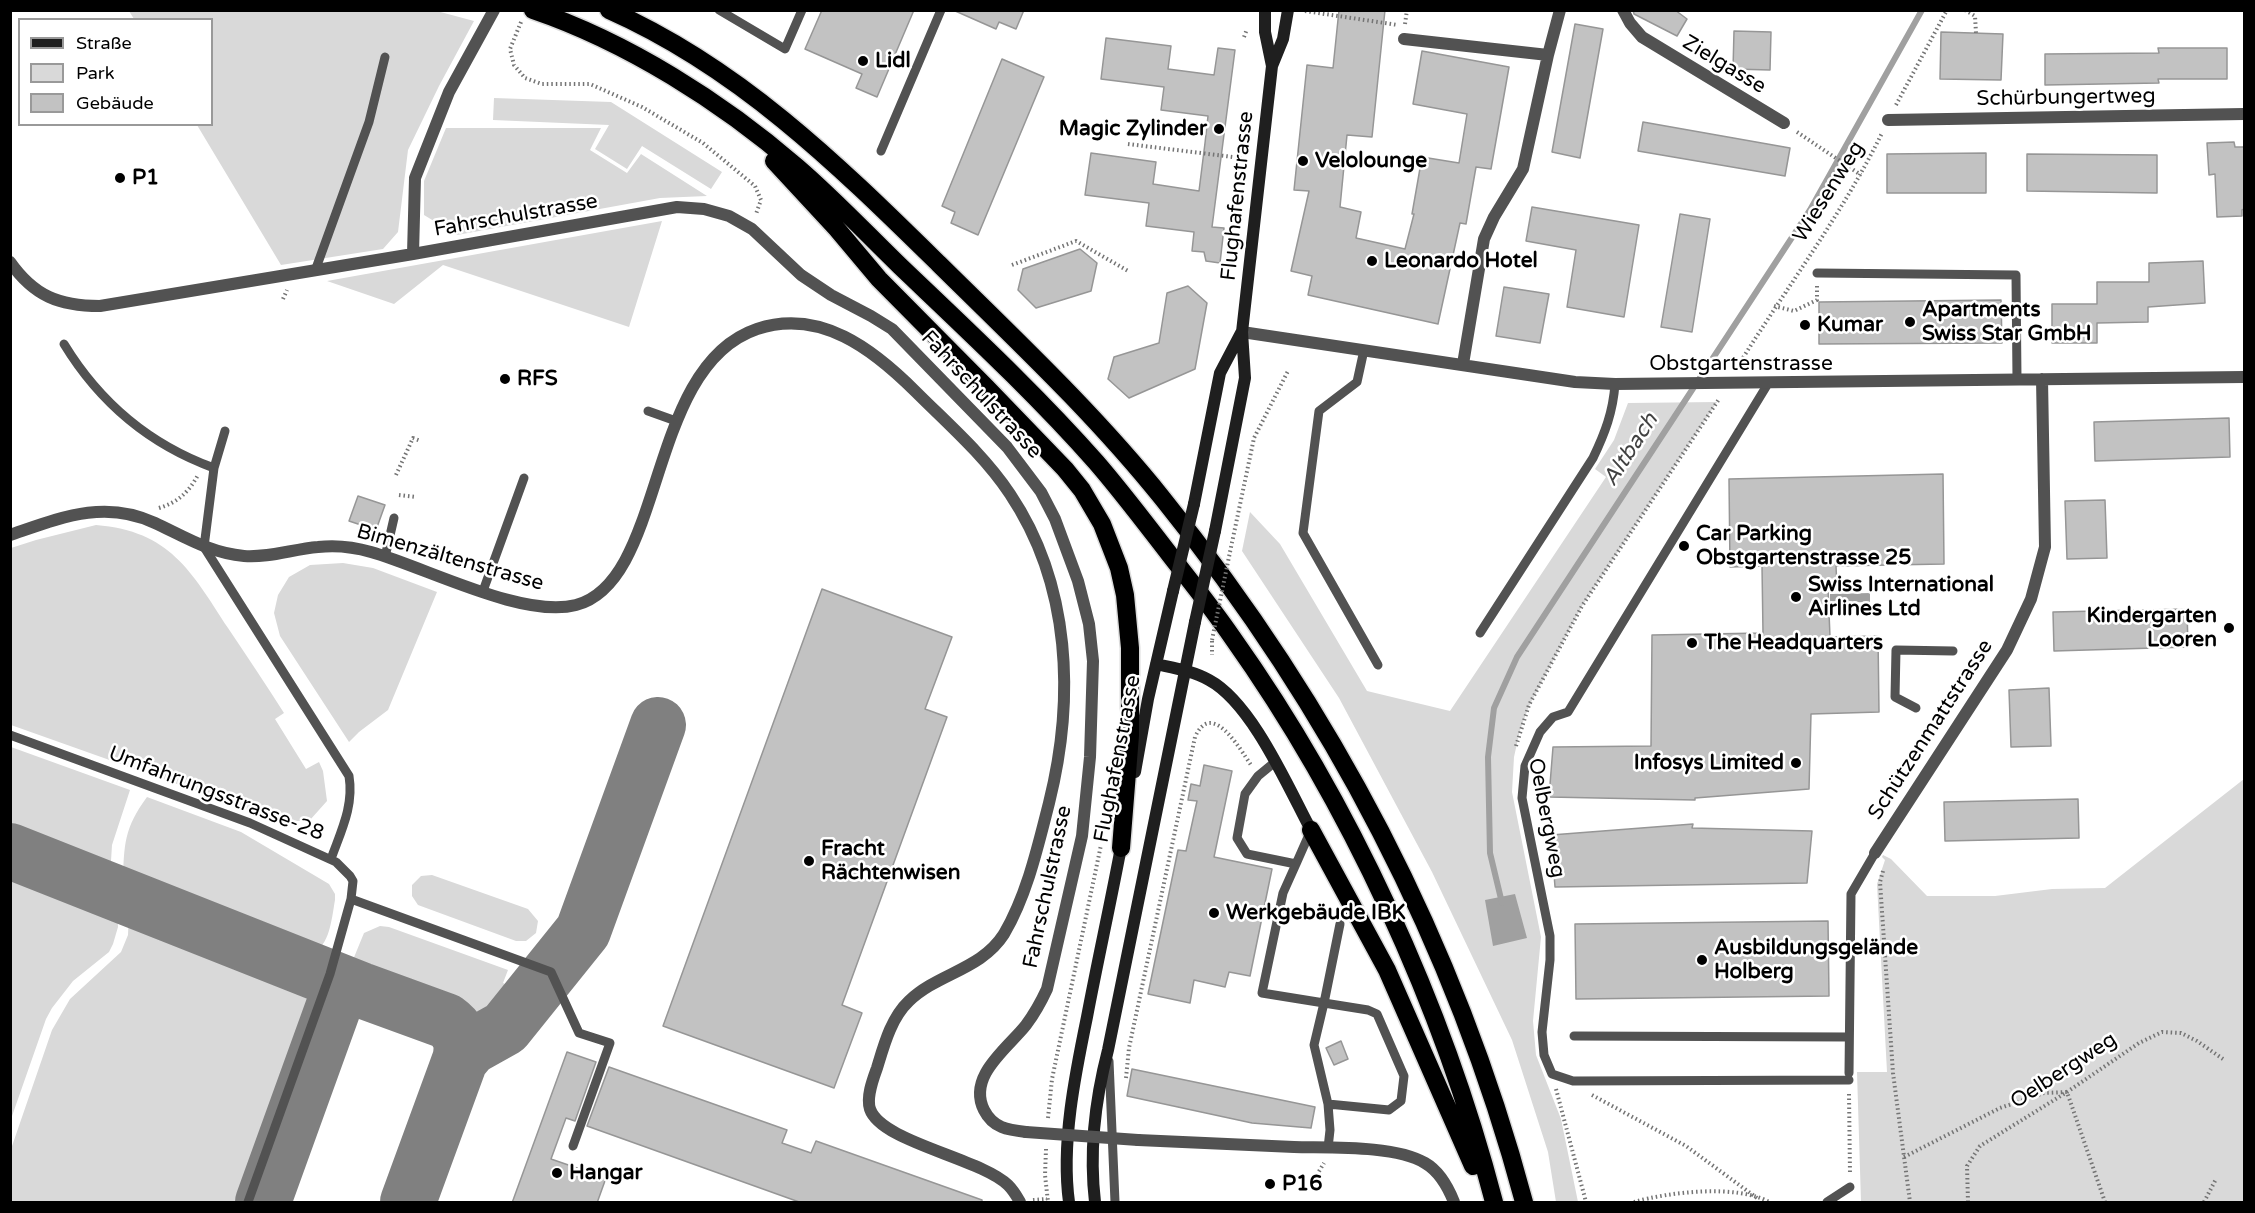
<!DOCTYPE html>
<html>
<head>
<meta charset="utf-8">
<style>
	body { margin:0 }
	#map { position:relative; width:2255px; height:1213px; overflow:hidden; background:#fff; font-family:"Varela Round",sans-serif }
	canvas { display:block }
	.frame { position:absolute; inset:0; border:12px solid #000; pointer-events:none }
	.legend { position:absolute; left:18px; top:18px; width:195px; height:108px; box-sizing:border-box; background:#fff; border:2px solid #999; margin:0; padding:8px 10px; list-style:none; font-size:18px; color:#000 }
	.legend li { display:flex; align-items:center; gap:12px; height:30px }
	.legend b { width:30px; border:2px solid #999 }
</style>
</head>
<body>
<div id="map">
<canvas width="2255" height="1213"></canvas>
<div class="frame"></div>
<ul class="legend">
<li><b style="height:8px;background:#1f1f1f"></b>Straße</li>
<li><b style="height:16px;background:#d9d9d9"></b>Park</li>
<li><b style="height:16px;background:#c2c2c2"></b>Gebäude</li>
</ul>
</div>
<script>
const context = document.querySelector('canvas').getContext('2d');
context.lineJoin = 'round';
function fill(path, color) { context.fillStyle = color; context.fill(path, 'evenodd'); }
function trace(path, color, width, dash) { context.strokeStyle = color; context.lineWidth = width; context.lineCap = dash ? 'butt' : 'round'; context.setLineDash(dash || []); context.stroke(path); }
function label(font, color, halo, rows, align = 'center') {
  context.font = font + ' "Varela Round",sans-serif'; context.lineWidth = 5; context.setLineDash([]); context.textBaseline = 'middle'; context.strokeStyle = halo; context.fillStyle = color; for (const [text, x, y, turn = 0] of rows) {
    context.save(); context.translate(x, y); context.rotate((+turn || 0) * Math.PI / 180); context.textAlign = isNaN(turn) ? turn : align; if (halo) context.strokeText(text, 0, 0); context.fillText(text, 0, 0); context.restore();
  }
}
fill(new Path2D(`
	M433 10 474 21 439 86 408 150 398 232 383 249 281 265 197 125 212 124V20L134 19 129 11Z
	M494 98 611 102 722 172 711 189 642 146 627 169 595 149 609 125 493 120Z
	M446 128H601L590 150 627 173 641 154 707 196 660 198 457 235 424 215V181Z
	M662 221 629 327 443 265 394 304 327 281Z
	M1717 402 1582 606 1529 706 1520 730 1514 757 1512 792 1541 937 1533 1021 1536 1055 1561 1119 1578 1202H1556L1548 1152 1512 1040 1432 872 1339 698 1242 551 1250 512 1280 544 1367 691 1450 711 1606 477 1595 469 1614 440 1628 403Z
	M96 525C170 531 191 571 228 628 247 656 266 685 284 713L275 719 306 769 319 762 323 771 327 801 310 820 284 822 11 725V548L36 540Z
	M343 563 373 568 437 592 388 710 359 732 349 742 280 636 274 613 278 595 289 577 310 565Z
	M11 747 130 790 112 845 110 877 11 837Z
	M2244 779V1202H1861L1857 1072H1887L1877 884 1885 860 1882 857 1883 855 1891 859 1927 896H1995L2052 889 2105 888Z
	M147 797 241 832 329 884 335 894V900C331 922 329 962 296 952L123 882C124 845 124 828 147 797Z
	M11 863 117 905 118 927 113 944 109 952 73 981 52 1008 46 1019 11 1119Z
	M432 875 528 909 538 921 536 933 526 941H516L418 905 412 896V885L421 876Z
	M129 910 299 978 307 987 309 1008 238 1202H11V1149L52 1030 70 999 121 952 128 935Z
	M380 926 389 927 508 970 503 983 505 984 488 1025 348 972 364 933Z`), '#d9d9d9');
fill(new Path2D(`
	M1870 593V602L1830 603V594Z
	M1515 894 1527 938 1493 946 1485 900Z`), '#a0a0a0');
trace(new Path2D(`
	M1502 903 1490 853 1488 757 1494 708 1517 657 1810 210 1922 10`), '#a0a0a0', 6);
trace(new Path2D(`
	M10 851 361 990 446 1021C460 1031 464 1043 460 1060L408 1202
	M460 1060 471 1047 505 1028 583 931 658 725
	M263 1202 336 1000 347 991 361 990`), '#808080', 56);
const building = new Path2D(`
	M822 10H914L877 97 856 88 862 74 805 49Z
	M953 10H1024L1016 29 999 22 996 29Z
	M1339 10H1385L1372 137 1347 135 1340 207 1361 212 1356 238 1405 249 1414 214H1412L1422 157 1459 163 1467 114 1413 104 1422 51 1509 67 1491 169 1476 167 1466 224 1460 223 1438 324 1308 295 1312 276 1291 271 1309 191 1294 190 1307 65 1333 68Z
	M1633 10H1675L1687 19 1677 36 1634 14Z
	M1575 24 1603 29 1580 158 1552 152Z
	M1734 31 1771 32 1770 70 1733 69Z
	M1941 32 2003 34 2001 80 1940 79Z
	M1106 38 1171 46 1168 69 1214 75 1218 48 1235 50 1212 227 1224 228 1220 263 1206 261 1204 252 1192 251 1194 232 1146 226 1149 203 1085 195 1091 153 1156 162 1153 184 1199 191 1205 143 1208 116 1161 110 1164 87 1101 79Z
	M2158 48H2227V79H2158L2159 83 2045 85V54L2159 53Z
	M1002 59 1044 77 978 235 951 223 955 212 942 206Z
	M1643 122 1790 148 1785 176 1638 151Z
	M2234 142 2235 147H2244V209L2242 210V216L2217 217 2215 174 2209 175 2207 143Z
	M1986 153V193H1887V154Z
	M2027 154 2157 155V193L2027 191Z
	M1532 207 1639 225 1624 317 1567 307 1576 250 1526 241Z
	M1680 214 1710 219 1692 332 1661 327Z
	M1080 249 1097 263 1091 291 1036 308 1018 290 1023 269Z
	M2203 261 2205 303 2148 307V322L2097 323V343H2052V304H2097V282H2149V263Z
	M1188 286 1207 303 1195 369 1129 398 1108 379 1114 357 1159 343 1167 293Z
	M1504 287 1549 294 1540 343 1496 336Z
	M2001 300 2002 343 1819 344V302Z
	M2229 418 2230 457 2095 461 2094 422Z
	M1943 474 1944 564 1836 566 1837 588H1828L1830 637 1878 636 1879 712 1811 714 1809 789 1695 798V800L1549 797 1553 747 1651 746 1652 635 1763 633 1762 566 1730 567 1729 479Z
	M358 496 385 505 376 530 349 521Z
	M2105 500 2107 558 2067 559 2065 501Z
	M822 589 952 637 925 709 947 717 842 1005 862 1013 834 1088 663 1026Z
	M2187 609 2188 647 2054 651 2053 612Z
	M2049 688 2051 746 2011 747 2009 690Z
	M1204 765 1232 771 1214 857 1272 869 1250 976 1229 972 1225 987 1194 980 1190 1003 1148 994 1178 850 1186 851 1197 801 1188 800 1191 784 1200 786Z
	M2078 799 2079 838 1945 841 1944 802Z
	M1693 824 1692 828 1812 831 1807 883 1555 887 1551 835Z
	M1828 921 1829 996 1576 999 1575 924Z
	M1341 1041 1348 1059 1334 1065 1326 1048Z
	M567 1052 596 1062 575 1121 566 1118 551 1159 606 1178 597 1203H512Z
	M609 1067 787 1130 782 1143 811 1153 816 1141 982 1200V1203H802L587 1126Z
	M1132 1069 1315 1107 1311 1128 1252 1123 1127 1096Z`);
fill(building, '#c2c2c2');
trace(building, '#969696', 1.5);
const motorway = new Path2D(`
	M533 10C627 42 722 102 797 167 833 198 866 233 900 266 967 330 1035 393 1096 462 1122 492 1146 524 1170 555 1191 582 1213 609 1232 637 1350 803 1443 1006 1494 1202
	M609 10C740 68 838 165 939 264 1016 340 1095 414 1163 499 1331 707 1455 944 1524 1202
	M774 161 837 229 879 279 986 387 1065 469 1082 490 1102 524 1119 568 1125 595 1130 648V735L1121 848
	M1311 830 1387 970 1473 1166`);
trace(motorway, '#dbdbdb', 21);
trace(new Path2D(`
	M1965 10 1975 16 1976 33
	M1305 11 1398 25
	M521 22 510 49 514 65 525 78 542 84H590L642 107 703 143 755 186 761 200 756 214
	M1405 24 1407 10
	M1244 37 1247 29
	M1896 105 1947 10
	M1797 132 1861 175
	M1128 144 1241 158
	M1012 265 1076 241 1128 271
	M283 299 287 290
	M1774 306 1794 311 1817 300V285
	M1736 369C1784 291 1842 215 1882 133
	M396 475 413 438 421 441
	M399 495 416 497
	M159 508C178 502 188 493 198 475
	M1230 552 1254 438 1288 371
	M1212 641V655
	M1516 746 1529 705 1582 606 1719 399
	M1883 871 1880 882 1893 1073 1910 1202
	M1126 1078 1129 1048 1195 737C1212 699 1240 749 1251 765
	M1556 1089 1586 1202
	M1849 1094 1850 1174
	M1592 1095 1686 1146 1757 1198
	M1048 1118 1052 1079 1101 845
	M1046 1149 1045 1175 1048 1202
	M1904 1157 2000 1108 2044 1093 2067 1092 2105 1202
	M1312 1183 1324 1163
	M1033 1200 1047 1199
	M1634 1202C1669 1192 1737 1184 1769 1202
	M1968 1202 1967 1166 1980 1146 2067 1092 2139 1043 2162 1032 2181 1033 2197 1041 2223 1059
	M2204 1202 2216 1179`), '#747474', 4, [1.5, 3]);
trace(new Path2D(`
	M719 10 785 49 802 10
	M881 151 941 10
	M315 271 369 122 385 57
	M1817 273 2016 275 2017 379
	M64 344C100 403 148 444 214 468
	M1364 350 1357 382 1319 411 1303 533 1378 665
	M1769 382 1568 712 1553 717 1540 732 1525 766 1522 798 1550 936V960L1542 1032 1544 1055 1552 1074 1573 1081 1849 1080
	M648 411 676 421
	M225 431 214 468 204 547 349 776C354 806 341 831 331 859
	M385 557 394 518
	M483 591 524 478
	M1480 633 1593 458C1605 433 1613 412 1615 384
	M1916 708 1895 697 1896 650 1953 651
	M10 735 250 823 336 862 350 876 353 881 351 899 330 974 248 1202
	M1275 762 1258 776 1245 794 1237 838 1247 854 1296 864 1311 830
	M1296 864 1283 893 1262 993 1324 1003 1314 1045 1328 1104 1330 1130 1328 1148
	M351 899 551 972 579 1033 610 1043 573 1146
	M1574 1036 1849 1037
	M1109 1061 1115 1202
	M1849 1073 1851 894 1875 853
	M1328 1104 1389 1110 1401 1101 1404 1076 1377 1014 1368 1010 1324 1003 1340 924
	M1827 1202 1850 1187`), '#525252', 9);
trace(new Path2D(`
	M1623 10 1630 23 1642 37 1784 123
	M1404 39 1548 55
	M1888 120 2244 114
	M413 254 415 178 449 92 494 10
	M10 262C34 296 59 306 100 306L413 254 677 207 704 209 729 216 752 229 801 275 831 295 871 316 892 329 1007 447 1041 492 1055 519 1078 581 1089 624 1093 661 1090 757 1082 836 1047 989C1041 1002 1035 1013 1026 1025 1008 1048 967 1076 984 1110 993 1128 1008 1130 1026 1132
	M1242 332 1575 382 1615 384 2244 377
	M1463 364 1484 239 1494 217 1523 169 1548 55 1560 10
	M10 535C60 518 104 499 155 523 185 537 210 553 244 556 269 558 293 549 318 547 336 545 354 547 371 552 425 567 523 619 576 605 667 581 645 367 757 329 820 308 873 349 916 392 948 424 984 455 1010 494 1071 585 1075 699 1049 803 1038 846 1027 895 1004 934 981 970 938 973 909 1001 891 1018 884 1045 877 1068 873 1079 866 1097 870 1109 881 1142 980 1158 1008 1185 1014 1191 1016 1195 1020 1202
	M1875 853 2007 650 2031 599 2045 547 2042 379
	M1138 1140C1190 1142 1242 1145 1294 1147 1329 1148 1395 1145 1425 1163 1439 1171 1448 1187 1454 1202`), '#525252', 12);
trace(new Path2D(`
	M1265 10V32L1272 66
	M1194 504 1220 373 1241 333
	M1215 531 1245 378 1242 332 1272 66 1283 39 1288 10
	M1156 664C1174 668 1193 671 1209 680 1252 703 1288 787 1311 830
	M1135 772 1148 699 1173 591
	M1069 1202C1061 1144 1075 1075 1087 1017 1098 959 1111 901 1122 842
	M1095 1202C1089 1151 1095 1100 1108 1050L1195 622`), '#1f1f1f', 12);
trace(motorway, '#000', 18);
trace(new Path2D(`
	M1212 640 1230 552`), '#747474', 4, [1.5, 3]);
trace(new Path2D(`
	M1026 1132 1138 1140`), '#525252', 12);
trace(new Path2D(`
	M1173 591 1194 504
	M1195 622 1215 531`), '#1f1f1f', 12);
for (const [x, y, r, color] of [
	[863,61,6,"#000"],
	[1219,129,6,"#000"],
	[1303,161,6,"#000"],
	[120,178,6,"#000"],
	[1372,261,6,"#000"],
	[1910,322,6,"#000"],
	[1805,325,6,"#000"],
	[505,379,6,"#000"],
	[1684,546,6,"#000"],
	[1796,597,6,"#000"],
	[2229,628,6,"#000"],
	[1692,643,6,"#000"],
	[1796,763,6,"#000"],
	[809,861,6,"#000"],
	[1214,913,6,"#000"],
	[1702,960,6,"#000"],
	[557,1173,6,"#000"],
	[1270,1184,6,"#000"]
]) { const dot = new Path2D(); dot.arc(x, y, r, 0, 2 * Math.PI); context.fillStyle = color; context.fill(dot); trace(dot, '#fff', 2); }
label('bold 21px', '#000', '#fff', [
	["Lidl",875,61],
	["Magic Zylinder",1207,129,"right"],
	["Velolounge",1315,161],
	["P1",132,178],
	["Leonardo Hotel",1384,261],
	["Apartments",1922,310],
	["Swiss Star GmbH",1922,334],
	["Kumar",1817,325],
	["RFS",517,379],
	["Car Parking",1696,534],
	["Obstgartenstrasse 25",1696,558],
	["Swiss International",1808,585],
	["Airlines Ltd",1808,609],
	["Kindergarten",2217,616,"right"],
	["Looren",2217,640,"right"],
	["The Headquarters",1704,643],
	["Infosys Limited",1784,763,"right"],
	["Fracht",821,849],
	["Rächtenwisen",821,873],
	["Werkgebäude IBK",1226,913],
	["Ausbildungsgelände",1714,948],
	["Holberg",1714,972],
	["Hangar",569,1173],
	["P16",1282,1184]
], 'left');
label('21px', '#000', '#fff', [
	["Zielgasse",1724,65,31],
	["Schürbungertweg",2066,98,-1],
	["Wiesenweg",1829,192,-58],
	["Flughafenstrasse",1238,196,-84],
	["Fahrschulstrasse",516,216,-10],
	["Obstgartenstrasse",1741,364],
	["Fahrschulstrasse",981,395,47],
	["Bimenzältenstrasse",450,558,16],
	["Schützenmattstrasse",1931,730,-57],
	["Flughafenstrasse",1118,759,-79],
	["Umfahrungsstrasse-28",216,794,21],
	["Oelbergweg",1546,818,79],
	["Fahrschulstrasse",1048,887,-78],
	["Oelbergweg",2064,1071,-33]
]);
label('italic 22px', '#414141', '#fff', [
	["Altbach",1631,450,-57]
]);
</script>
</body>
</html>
